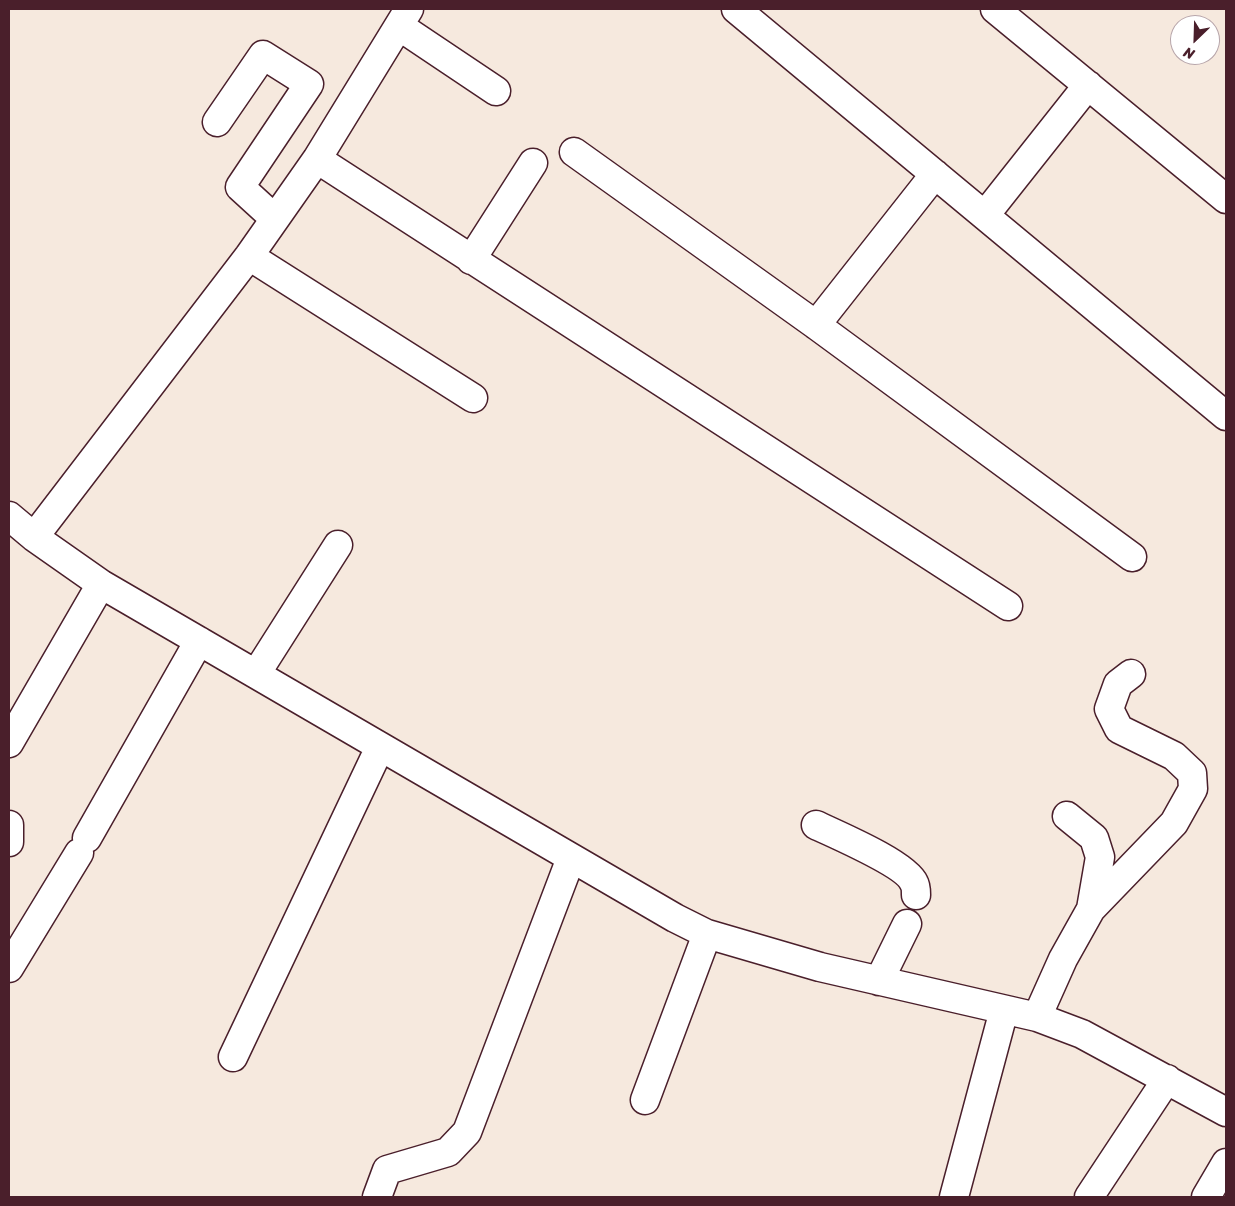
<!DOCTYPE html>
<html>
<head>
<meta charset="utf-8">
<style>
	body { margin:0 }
	#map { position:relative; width:1235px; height:1206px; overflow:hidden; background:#f6e9de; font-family:Sriracha,sans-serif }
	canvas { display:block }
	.frame { position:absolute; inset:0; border:10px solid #4a1f2b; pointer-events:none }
	.north { position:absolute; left:1170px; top:15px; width:50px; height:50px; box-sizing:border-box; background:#fff; border:1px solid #b7a5aa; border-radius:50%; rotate:204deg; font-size:14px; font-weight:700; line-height:20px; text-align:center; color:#4a1f2b }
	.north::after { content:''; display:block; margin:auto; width:18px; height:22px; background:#4a1f2b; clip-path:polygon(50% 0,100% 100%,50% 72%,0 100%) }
</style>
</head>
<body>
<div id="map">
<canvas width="1235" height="1206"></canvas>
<div class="frame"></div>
<div class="north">N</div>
</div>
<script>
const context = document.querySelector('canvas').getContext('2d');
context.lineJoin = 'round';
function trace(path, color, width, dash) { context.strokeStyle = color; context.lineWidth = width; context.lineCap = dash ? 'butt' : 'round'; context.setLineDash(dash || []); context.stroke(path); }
const minor = new Path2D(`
	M736 9 1226 416
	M995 9 1226 199
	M399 26 496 91
	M217 122 263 55 309 84 240 187 275 219
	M574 152 816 325 1132 557
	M317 159 1008 606
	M985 215 1088 85
	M249 256 473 398
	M471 260 533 163
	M816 325 935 174
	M9 516 34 537 101 584 675 918 707 934 820 967 1037 1017 1082 1034 1226 1112
	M34 537 249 256 317 159 409 9
	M256 674 338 545
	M9 743 101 584
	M1067 816 1094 838 1100 857 1091 909
	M9 825V842
	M816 825C837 835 906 864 914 883 916 886 916 891 916 895
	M87 838 199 641
	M9 968 79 853
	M879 981 907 924
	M1037 1017 1063 959 1091 909 1174 823 1193 789 1192 773 1174 756 1119 729 1109 709 1118 684 1131 674
	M233 1057 380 747
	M645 1100 707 934
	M377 1197 387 1170 448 1152 467 1132 571 858
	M954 1197 1004 1010
	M1089 1197 1167 1079
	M1206 1197 1226 1163`);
trace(minor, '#4a1f2b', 31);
trace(minor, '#fff', 28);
</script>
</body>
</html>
